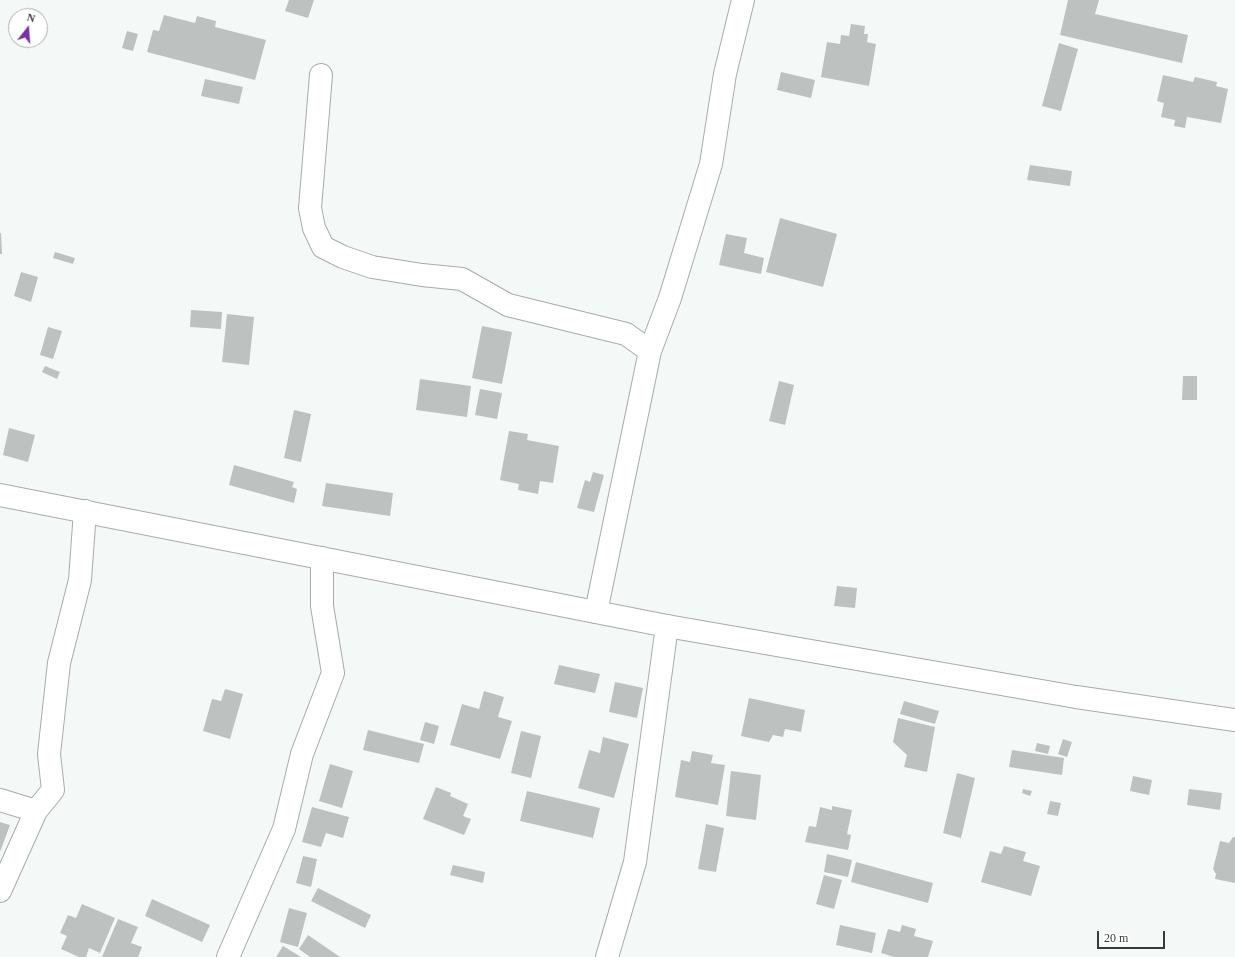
<!DOCTYPE html>
<html>
<head>
<meta charset="utf-8">
<style>
	body { margin:0 }
	#map { position:relative; width:1235px; height:957px; overflow:hidden; background:#f4f9f8; font-family:"Times New Roman",serif }
	canvas { display:block }
	.north { position:absolute; left:8px; top:8px; width:40px; height:40px; box-sizing:border-box; background:#fff; border:1px solid #afb0b0; border-radius:50%; rotate:17deg; font-size:11px; font-weight:700; line-height:16px; text-align:center; color:#383a39 }
	.north::after { content:''; display:block; margin:auto; width:14px; height:18px; background:#7931a3; clip-path:polygon(50% 0,100% 100%,50% 72%,0 100%) }
	.scale { position:absolute; left:1097px; top:931px; width:68px; height:18px; box-sizing:border-box; border:2px solid #383a39; border-top:0; padding-left:5px; font-size:12px; line-height:14px; white-space:nowrap; color:#383a39; -webkit-text-stroke:3px #fff; paint-order:stroke }
</style>
</head>
<body>
<div id="map">
<canvas width="1235" height="957"></canvas>
<div class="north">N</div>
<div class="scale">20 m</div>
</div>
<script>
const context = document.querySelector('canvas').getContext('2d');
context.lineJoin = 'round';
function fill(path, color) { context.fillStyle = color; context.fill(path, 'evenodd'); }
function trace(path, color, width, dash) { context.strokeStyle = color; context.lineWidth = width; context.lineCap = dash ? 'butt' : 'round'; context.setLineDash(dash || []); context.stroke(path); }
fill(new Path2D(`
	M289 0H314L308 18 285 11Z
	M1068 0H1099L1095 14 1188 35 1182 63 1060 35Z
	M164 15 195 23 197 16 216 21 215 27 266 40 255 80 147 52 153 30 159 31Z
	M851 24 865 26 864 34H868L867 42 876 44 869 86 821 77 827 42 840 44 841 35 849 36Z
	M127 31 138 34 133 51 122 48Z
	M1059 43 1078 49 1061 111 1042 106Z
	M781 72 815 80 811 98 777 90Z
	M1163 75 1193 82 1195 77 1217 82 1216 86 1228 89 1221 123 1187 117 1185 128 1174 126 1175 120 1161 117 1164 103 1157 101Z
	M205 79 243 87 239 104 201 96Z
	M1030 165 1072 171 1070 186 1027 180Z
	M780 218 837 234 823 287 766 272Z
	M0 233H1L2 254H0Z
	M726 234 747 238 744 253 764 258 761 274 719 265Z
	M55 252 75 258 73 264 53 258Z
	M21 272 38 277 31 302 14 296Z
	M191 310 222 312 221 329 190 327Z
	M227 314 254 317 249 365 222 362Z
	M482 326 512 332 502 384 472 378Z
	M48 327 62 331 53 359 40 355Z
	M45 366 60 372 57 379 42 372Z
	M1183 376H1197V400H1182Z
	M420 379 471 386 467 417 416 410Z
	M779 381 794 385 785 425 769 421Z
	M480 389 502 393 497 419 475 415Z
	M294 410 311 414 301 462 284 458Z
	M9 428 35 435 28 462 3 455Z
	M509 431 528 434 527 440 559 446 553 483 540 481 538 494 518 490 519 484 500 480Z
	M234 465 294 482 292 487 297 489 294 503 229 485Z
	M593 472 604 475 594 512 577 508 585 480 590 482Z
	M326 483 393 493 390 516 322 506Z
	M837 586 857 588 855 608 834 606Z
	M559 665 600 674 595 693 554 684Z
	M615 682 643 688 637 718 609 712Z
	M225 689 243 694 230 739 203 731 212 699 221 701Z
	M484 691 504 697 498 717 512 721 500 759 450 745 462 704 479 709Z
	M749 698 805 710 801 732 785 729 783 737 773 735 769 742 741 736Z
	M904 701 939 711 935 724 900 714Z
	M898 718 935 727 927 772 904 767 907 755 893 742Z
	M425 722 439 726 434 744 420 740Z
	M368 730 424 744 419 763 363 750Z
	M521 731 541 736 531 778 511 773Z
	M603 737 629 744 614 798 578 788 589 750 600 753Z
	M1063 739 1072 742 1067 757 1058 754Z
	M1037 743 1050 746 1048 754 1035 751Z
	M1012 750 1064 758 1062 775 1009 767Z
	M692 751 713 755 711 763 725 765 718 805 675 797 681 760 690 762Z
	M330 764 353 771 342 808 319 801Z
	M731 771 761 775 756 820 726 816Z
	M957 773 975 778 961 838 943 833Z
	M1133 776 1152 780 1149 795 1130 791Z
	M436 787 451 793 450 796 468 804 463 816 471 819 464 835 423 819Z
	M1023 789 1032 791 1030 796 1022 793Z
	M1189 789 1222 793 1220 810 1187 805Z
	M527 791 600 808 593 838 520 821Z
	M1050 801 1061 803 1058 816 1047 814Z
	M832 806 852 810 847 834 851 835 848 850 805 842 809 826 816 827 820 807 832 810Z
	M312 807 349 817 343 838 326 833 321 847 302 842Z
	M0 822 10 825 0 852Z
	M706 824 724 828 716 872 698 869Z
	M1233 837H1235V883L1215 879 1216 874 1213 869 1220 841 1229 843Z
	M1004 846 1026 852 1023 861 1040 866 1031 896 981 882 990 851 1001 854Z
	M827 854 852 860 848 877 824 872Z
	M303 856 317 859 311 887 296 883Z
	M856 862 933 883 928 903 851 882Z
	M453 865 485 872 483 883 450 875Z
	M824 875 842 880 834 909 816 904Z
	M318 888 371 915 365 928 311 901Z
	M152 899 210 925 202 942 145 916Z
	M82 904 115 918 100 953 89 948 86 957H79L61 949 67 936 60 933 68 915 76 918Z
	M289 908 307 913 298 947 280 942Z
	M118 919 138 927 131 943 142 947 138 957H102Z
	M840 925 876 933 872 953 836 945Z
	M902 925 916 929 914 936 933 941 928 957H894L881 953 888 929 900 932Z
	M308 935 340 957H310L299 949Z
	M283 946 301 957H276Z`), '#bdc2c1');
const minor = new Path2D(`
	M321 75 310 208 314 228 323 247 343 257 372 267 422 275 462 279 508 305 626 334 650 351 596 612
	M650 351 670 298 711 164 725 74 743 0
	M0 800 36 811 53 790 49 754 59 663 80 580 85 511
	M0 891 36 811
	M228 957 284 829 302 754 333 673 322 606V558
	M607 957 635 862 667 626`);
const tertiary = new Path2D(`
	M0 495 667 626 1076 697 1235 720`);
trace(minor, '#a7abaa', 24);
trace(tertiary, '#a7abaa', 24);
trace(minor, '#fff', 22);
trace(tertiary, '#fff', 22);
</script>
</body>
</html>
